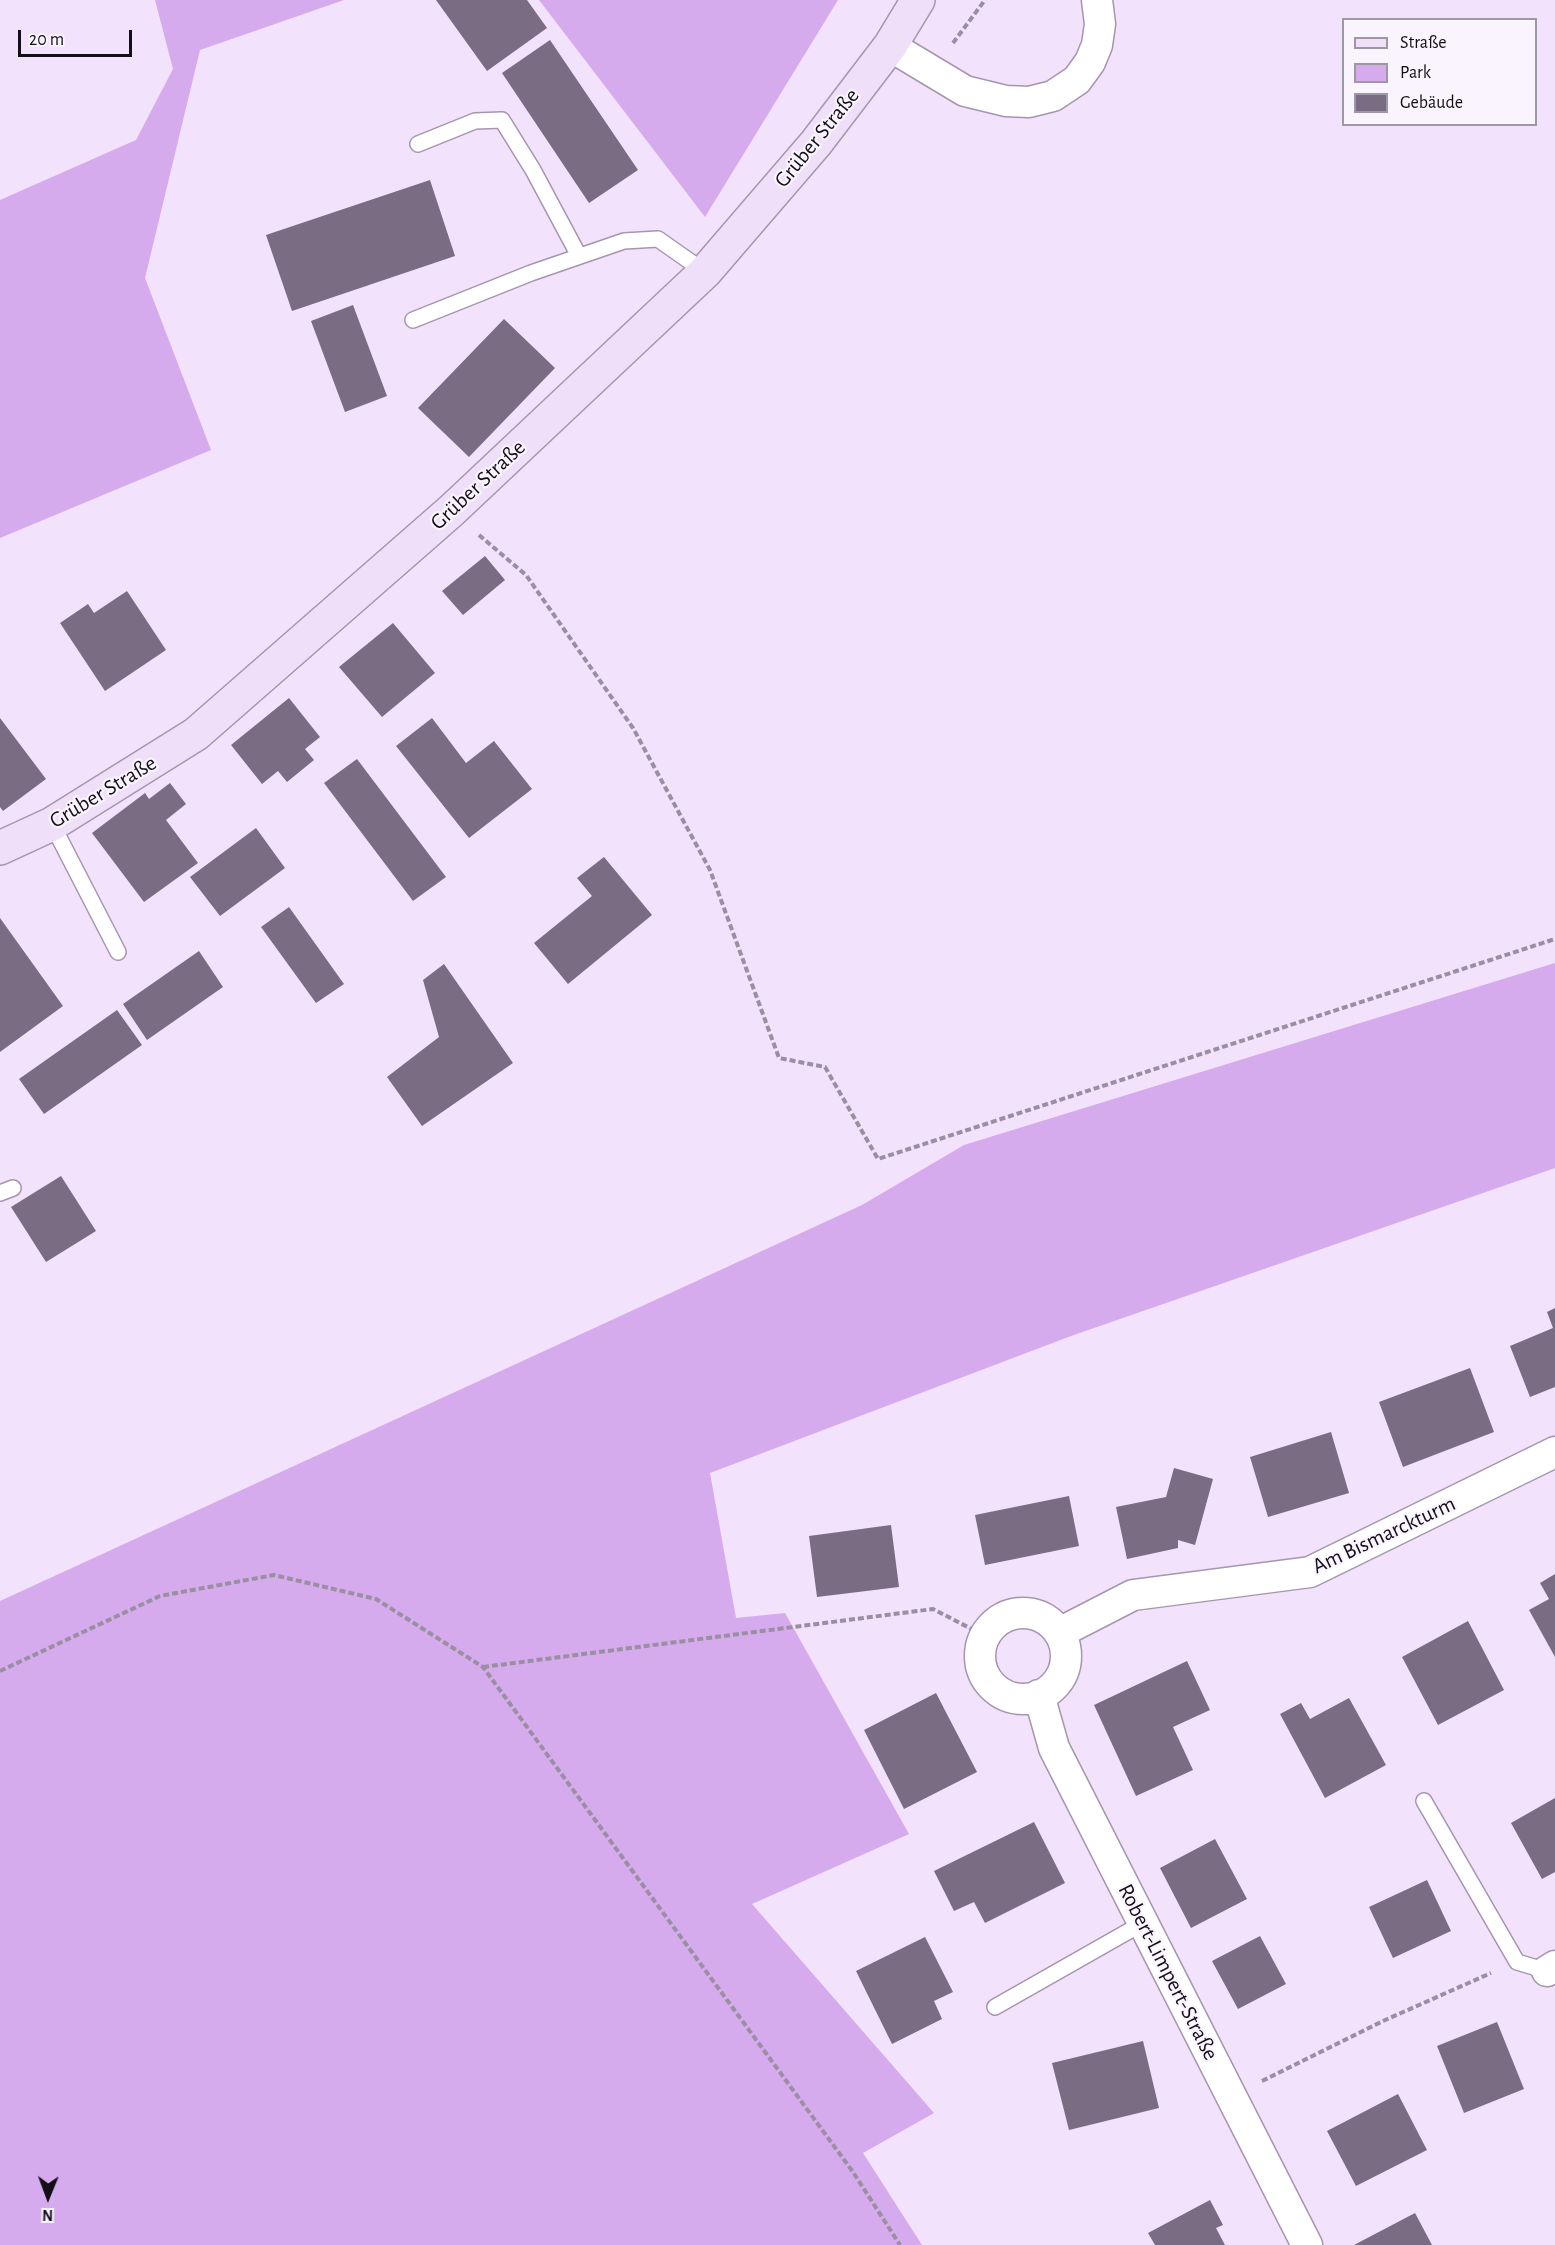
<!DOCTYPE html>
<html>
<head>
<meta charset="utf-8">
<style>
	body { margin:0 }
	#map { position:relative; width:1555px; height:2245px; overflow:hidden; background:#f2e2fc; font-family:"Alegreya Sans",sans-serif }
	canvas { display:block }
	.legend { position:absolute; left:1342px; top:18px; width:195px; height:108px; box-sizing:border-box; background:#faf4fe; border:2px solid #9e98a2; margin:0; padding:8px 10px; list-style:none; font-size:18px; color:#130e17 }
	.legend li { display:flex; align-items:center; gap:12px; height:30px }
	.legend b { width:30px; border:2px solid #9e98a2 }
	.north { position:absolute; left:18px; top:2167px; width:60px; height:60px; -webkit-text-stroke:4px #faf4fe; paint-order:stroke; rotate:181deg; font-size:16px; font-weight:700; line-height:24px; text-align:center; color:#130e17 }
	.north::after { content:''; display:block; margin:auto; width:21px; height:27px; background:#130e17; clip-path:polygon(50% 0,100% 100%,50% 72%,0 100%) }
	.scale { position:absolute; left:18px; top:30px; width:114px; height:27px; box-sizing:border-box; border:3px solid #130e17; border-top:0; padding-left:8px; font-size:18px; line-height:21px; white-space:nowrap; color:#130e17; -webkit-text-stroke:4px #faf4fe; paint-order:stroke }
</style>
</head>
<body>
<div id="map">
<canvas width="1555" height="2245"></canvas>
<ul class="legend">
<li><b style="height:8px;background:#efdff8"></b>Straße</li>
<li><b style="height:16px;background:#d5abed"></b>Park</li>
<li><b style="height:16px;background:#7a6c83"></b>Gebäude</li>
</ul>
<div class="north">N</div>
<div class="scale">20 m</div>
</div>
<script>
const context = document.querySelector('canvas').getContext('2d');
context.lineJoin = 'round';
function fill(path, color) { context.fillStyle = color; context.fill(path, 'evenodd'); }
function trace(path, color, width, dash) { context.strokeStyle = color; context.lineWidth = width; context.lineCap = dash ? 'butt' : 'round'; context.setLineDash(dash || []); context.stroke(path); }
function label(font, color, halo, rows, align = 'center') {
  context.font = font + ' "Alegreya Sans",sans-serif'; context.lineWidth = 4.5; context.setLineDash([]); context.textBaseline = 'middle'; context.strokeStyle = halo; context.fillStyle = color; for (const [text, x, y, turn = 0] of rows) {
    context.save(); context.translate(x, y); context.rotate((+turn || 0) * Math.PI / 180); context.textAlign = isNaN(turn) ? turn : align; if (halo) context.strokeText(text, 0, 0); context.fillText(text, 0, 0); context.restore();
  }
}
fill(new Path2D(`
	M155 0H344L200 50 145 278 211 450 0 538V200L136 140 173 69Z
	M539 0H838L705 217Z
	M1555 963V1168L1071 1336 710 1473 736 1618 785 1613 909 1834 752 1904 934 2113 863 2153 922 2245H0V1601L862 1205 964 1145Z`), '#d5abed');
fill(new Path2D(`
	M436 0H527L547 28 487 71Z
	M550 40 638 170 589 203 502 73Z
	M430 180 455 256 292 311 266 235Z
	M353 305 387 396 345 412 311 321Z
	M504 319 555 368 469 457 418 408Z
	M485 556 505 580 463 615 442 591Z
	M127 591 166 650 105 691 60 623 88 604 94 613Z
	M393 623 435 673 382 717 339 667Z
	M289 698 320 737 305 749 314 760 287 782 278 771 262 784 231 745Z
	M0 718 46 779 3 811 0 807Z
	M432 718 466 763 494 741 532 789 469 838 396 746Z
	M357 759 446 877 413 901 324 783Z
	M170 783 186 804 166 820 198 863 144 902 92 833 145 793 149 799Z
	M256 828 285 868 220 916 190 877Z
	M604 857 652 915 568 984 534 943 592 896 577 878Z
	M289 907 344 984 316 1003 261 927Z
	M0 918 63 1006 0 1052Z
	M199 951 223 987 147 1040 123 1004Z
	M444 964 513 1063 422 1126 387 1077 439 1037 423 980Z
	M117 1010 142 1045 44 1114 19 1079Z
	M61 1176 96 1231 46 1262 11 1207Z
	M1555 1308V1387L1530 1397 1510 1346 1553 1328 1547 1312Z
	M1470 1368 1494 1432 1403 1467 1379 1402Z
	M1331 1432 1349 1493 1268 1517 1250 1457Z
	M1174 1468 1213 1479 1195 1545 1178 1540V1548L1127 1559 1116 1507 1166 1497Z
	M1069 1496 1079 1546 985 1565 975 1515Z
	M891 1525 899 1587 817 1597 809 1536Z
	M1555 1574V1657L1529 1610 1549 1599 1540 1583Z
	M1468 1621 1504 1690 1438 1725 1402 1657Z
	M1187 1661 1210 1710 1173 1727 1193 1770 1136 1796 1094 1705Z
	M936 1693 977 1772 904 1809 864 1730Z
	M1349 1698 1386 1765 1325 1798 1280 1714 1301 1703 1310 1719Z
	M1555 1798V1872L1542 1879 1511 1823Z
	M1034 1822 1065 1883 985 1923 974 1902 954 1911 934 1871Z
	M1215 1839 1247 1899 1191 1928 1160 1868Z
	M1427 1880 1451 1931 1393 1958 1369 1907Z
	M1260 1936 1286 1984 1238 2009 1212 1961Z
	M925 1937 953 1992 934 2001 942 2019 892 2044 856 1971Z
	M1497 2022 1524 2089 1464 2113 1437 2046Z
	M1143 2041 1159 2108 1069 2130 1052 2063Z
	M1398 2094 1427 2150 1356 2186 1327 2131Z
	M1210 2200 1223 2225 1216 2228 1225 2245H1155L1148 2233Z
	M1415 2213 1432 2245H1354Z`), '#7a6c83');
const lane = new Path2D(`
	M418 144 475 121 502 120 533 170 579 256
	M413 320 531 273 624 241 658 239 705 272
	M52 824 118 952
	M0 1193 13 1188
	M1424 1801 1517 1962 1547 1971
	M995 2007 1143 1923`);
const street = new Path2D(`
	M890 46 965 91 1006 101 1029 102 1053 96 1077 80 1090 62 1097 45 1100 24 1097 0
	M980 1656a43 43 0 1 1 86 0a43 43 0 1 1-86 0Z
	M1059 1633 1133 1595 1310 1572 1555 1452
	M1039 1695 1054 1748 1307 2245
	M1547 1971 1555 1966`);
const secondary = new Path2D(`
	M0 848 52 824 196 734 451 511 705 272 816 143 890 46 918 0`);
trace(lane, '#a596ae', 18);
trace(street, '#a596ae', 33);
trace(secondary, '#a596ae', 36);
trace(new Path2D(`
	M953 43 985 0
	M479 535 526 575 633 728 710 870 779 1058 825 1067 878 1159 1555 939
	M483 1667 933 1609 985 1636
	M0 1671 160 1596 274 1575 376 1599 483 1667 853 2172 900 2245
	M1262 2081 1383 2021 1491 1973`), '#9a8ea1', 4, [6, 3]);
trace(lane, '#fff', 15);
trace(street, '#fff', 30);
trace(secondary, '#efdff8', 33);
label('22px', '#130e17', '#faf4fe', [
	["Grüber Straße",817,138,-51],
	["Grüber Straße",478,485,-43],
	["Grüber Straße",103,792,-31],
	["Am Bismarckturm",1384,1535,-25],
	["Robert-Limpert-Straße",1168,1972,63]
]);
</script>
</body>
</html>
